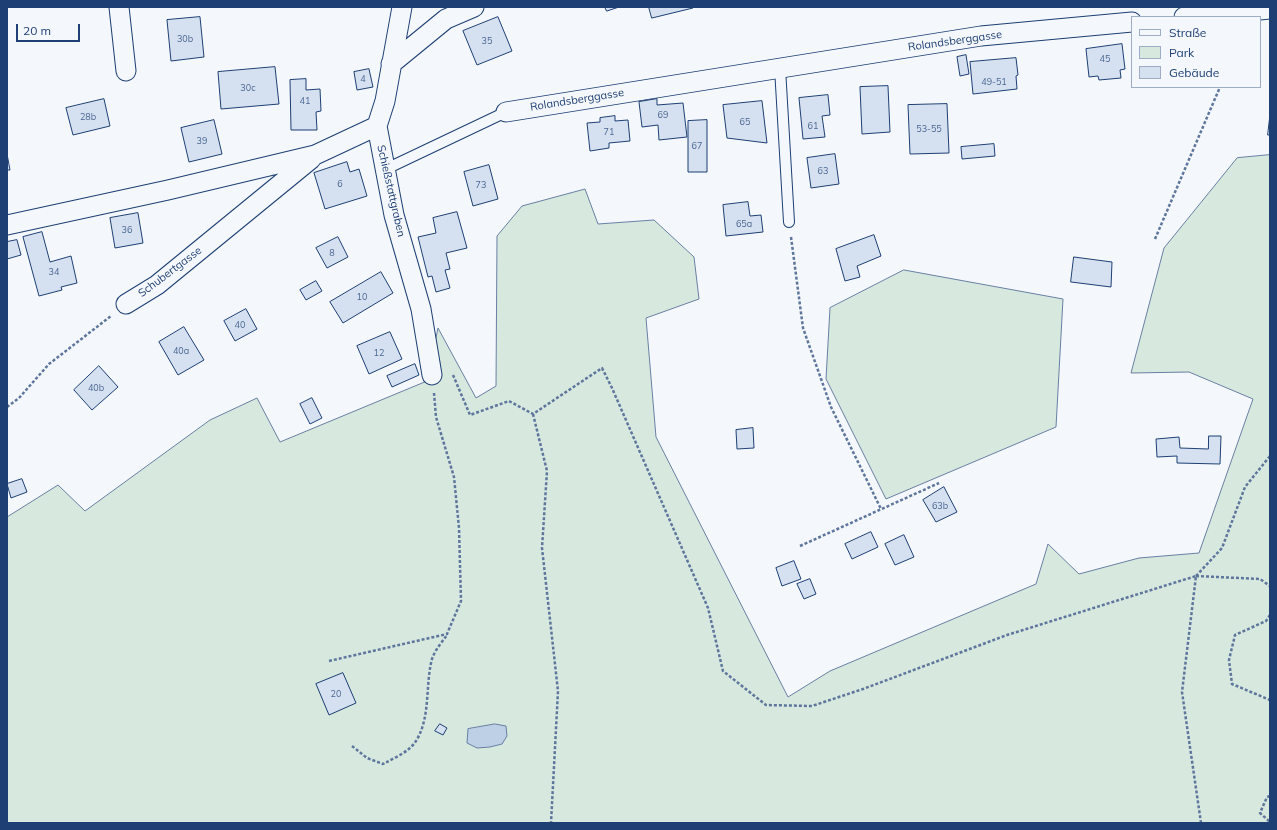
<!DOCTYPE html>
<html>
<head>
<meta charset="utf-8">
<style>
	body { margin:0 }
	#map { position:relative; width:1277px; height:830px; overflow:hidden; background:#f4f7fb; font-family:Mulish,sans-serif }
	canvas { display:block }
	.frame { position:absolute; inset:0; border:8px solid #1d3f73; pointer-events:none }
	.legend { position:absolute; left:1131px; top:16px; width:130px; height:72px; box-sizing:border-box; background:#f4f7fb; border:1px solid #9eadc5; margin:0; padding:5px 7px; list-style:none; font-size:12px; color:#1d3f73 }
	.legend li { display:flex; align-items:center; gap:8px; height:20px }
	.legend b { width:20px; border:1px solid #9eadc5 }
	.scale { position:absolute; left:16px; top:24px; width:64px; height:18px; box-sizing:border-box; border:2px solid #1d3f73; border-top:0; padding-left:5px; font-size:12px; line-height:14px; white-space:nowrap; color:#1d3f73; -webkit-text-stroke:3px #f4f7fb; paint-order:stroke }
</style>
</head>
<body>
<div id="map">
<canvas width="1277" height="830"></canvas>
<div class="frame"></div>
<ul class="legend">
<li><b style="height:5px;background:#f4f7fb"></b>Straße</li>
<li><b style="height:11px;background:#d7e8df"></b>Park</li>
<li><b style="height:11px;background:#d5e0f0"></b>Gebäude</li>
</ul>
<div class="scale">20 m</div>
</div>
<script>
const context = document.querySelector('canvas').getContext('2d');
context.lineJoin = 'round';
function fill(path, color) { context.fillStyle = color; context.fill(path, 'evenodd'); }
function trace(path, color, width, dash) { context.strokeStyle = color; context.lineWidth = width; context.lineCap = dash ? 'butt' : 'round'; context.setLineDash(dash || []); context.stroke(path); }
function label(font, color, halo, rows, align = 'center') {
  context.font = font + ' Mulish,sans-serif'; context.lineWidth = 3; context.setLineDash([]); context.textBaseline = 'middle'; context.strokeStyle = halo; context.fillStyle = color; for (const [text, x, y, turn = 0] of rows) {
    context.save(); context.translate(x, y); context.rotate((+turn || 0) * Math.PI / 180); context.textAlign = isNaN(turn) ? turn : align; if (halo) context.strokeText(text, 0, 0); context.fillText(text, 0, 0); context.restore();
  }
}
const green = new Path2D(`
	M1270 155V823H7V517L58 485 85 511 210 420 257 398 280 442 427 381 438 328 476 398 496 386 497 236 522 206 585 189 598 224 654 220 694 257 699 299 646 318 656 437 788 697 830 671 1036 584 1048 544 1079 574 1139 558 1199 553 1253 399 1189 372 1131 373 1164 248 1237 158Z
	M904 270 1063 299 1056 427 886 499 826 379 830 308Z`);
fill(green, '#d7e8df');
trace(green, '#687fa3', 1);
const water = new Path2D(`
	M495 724 506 726 507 736 502 744 490 747 477 748 467 743 468 729Z`);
fill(water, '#bed0e5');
trace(water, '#687fa3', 1);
const building = new Path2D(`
	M605 7H619L607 11Z
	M649 7H693V8L652 18Z
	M200 17 204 57 171 61 167 20Z
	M498 17 512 51 477 65 463 31Z
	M1122 44 1125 69 1120 70 1121 78 1099 80 1098 76 1089 77 1086 49Z
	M966 55 969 74 960 76 957 57Z
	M1016 58 1018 75 1016 76 1017 89 973 94 970 62Z
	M275 67 279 104 221 109 218 72Z
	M369 69 373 87 357 90 354 72Z
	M306 79V90L320 89 321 111 316 112 317 130H291L290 80Z
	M888 86 890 132 862 134 860 87Z
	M828 95 830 115 822 116 825 137 803 139 799 98Z
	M104 99 110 126 73 135 66 108Z
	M657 99V105L683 103 687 137 659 140 658 125 642 127 639 102Z
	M762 101 767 143 727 138 723 105Z
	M947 104 949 153 910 154 908 105Z
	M1270 115V135H1268Z
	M615 116V121L628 120 630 141 609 143V148L590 151 587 123 600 122V118Z
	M214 120 222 154 189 162 181 128Z
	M707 120V172H688V121Z
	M994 144 995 156 962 159 961 147Z
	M7 154 10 170H7Z
	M835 154 839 184 811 188 807 158Z
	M347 162 350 172 359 169 367 196 325 209 314 173Z
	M489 165 498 199 473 206 464 172Z
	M748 202 750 216 761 215 763 232 726 236 723 205Z
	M457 212 467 248 446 253 450 269 445 270 450 288 436 292 432 276 428 277 418 237 436 233 433 218Z
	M138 213 143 243 115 248 110 218Z
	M42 232 50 262 71 256 77 283 61 287 62 290 39 296 23 237Z
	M874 235 881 256 857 266 860 277 845 281 836 249Z
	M338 237 348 257 327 268 316 248Z
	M17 240 21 255 7 259V242Z
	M1074 257 1112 262 1111 287 1071 282Z
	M381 272 393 293 343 323 330 302Z
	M316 281 322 291 306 300 300 290Z
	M246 309 257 329 235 341 224 321Z
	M184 327 204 360 178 375 159 342Z
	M390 332 402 359 369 374 357 346Z
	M415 364 419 375 392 387 387 376Z
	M99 366 118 387 92 410 74 390Z
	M312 398 322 418 310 424 300 404Z
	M753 428 754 448 737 449 736 430Z
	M1209 436H1221L1220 464 1177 463V456L1157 457 1156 439 1179 437 1180 448 1208 449Z
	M22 479 27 492 11 498 7 484Z
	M944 487 957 512 936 522 923 500Z
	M871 532 878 547 852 559 845 544Z
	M904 535 914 557 895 565 885 544Z
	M794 561 801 579 782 586 776 568Z
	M810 579 816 594 804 599 797 584Z
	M343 673 356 703 329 715 316 684Z
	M440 724 447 728 443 735 435 731Z`);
fill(building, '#d5e0f0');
trace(building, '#1d3f73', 1);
const lane = new Path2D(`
	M780 68 789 222
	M386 169 506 112`);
const street = new Path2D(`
	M119 7 126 71
	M402 7 385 101 377 126 394 215 421 309 432 375
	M1184 17 1270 9
	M391 64 446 19 474 7
	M506 112 981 36 1132 22
	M7 225 168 190 315 155 377 126
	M126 304 157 285 311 159`);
trace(lane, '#1d3f73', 12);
trace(street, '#1d3f73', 21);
trace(new Path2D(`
	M791 237 803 328 831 407 881 509
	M1155 239 1220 87
	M453 375 470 415 509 401 533 414 602 368 612 388 708 608 723 671 766 705 812 706 863 689 1007 635 1196 576 1182 692 1201 823
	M7 407 19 398 49 364 111 316
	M533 414 547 471 542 548 558 691 551 823
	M800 546 939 483
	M1196 576 1222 548 1245 487 1270 456
	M1196 576 1260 579 1270 586
	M1270 615 1266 621 1235 635 1229 660 1232 684 1270 700
	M329 661 447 634 461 601 459 528 454 477 436 417 434 393
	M352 746 367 758 383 764C394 758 409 752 416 741 431 717 425 685 432 659 435 650 442 642 447 635
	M1270 796 1267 797 1260 813 1270 822`), '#5e769c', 2.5, [3, 2]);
trace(lane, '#f4f7fb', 10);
trace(street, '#f4f7fb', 19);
label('9px', '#4b6792', null, [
	["30b",185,39],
	["35",487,41],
	["45",1105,59],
	["4",363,79],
	["49-51",994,82],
	["30c",248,88],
	["41",305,101],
	["69",663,115],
	["28b",88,117],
	["65",745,122],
	["61",813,126],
	["53-55",929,129],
	["71",609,132],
	["39",202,141],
	["67",697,146],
	["63",823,171],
	["6",340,184],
	["73",481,185],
	["65a",744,224],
	["36",127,230],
	["8",332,253],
	["34",54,272],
	["10",362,297],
	["40",240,325],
	["40a",181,351],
	["12",379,353],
	["40b",96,388],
	["63b",940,506],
	["20",336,694]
]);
label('11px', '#1d3f73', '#f4f7fb', [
	["Rolandsberggasse",955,41,-8],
	["Rolandsberggasse",577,100,-9],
	["Schießstattgraben",391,191,77],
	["Schubertgasse",170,272,-37]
]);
</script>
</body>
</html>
